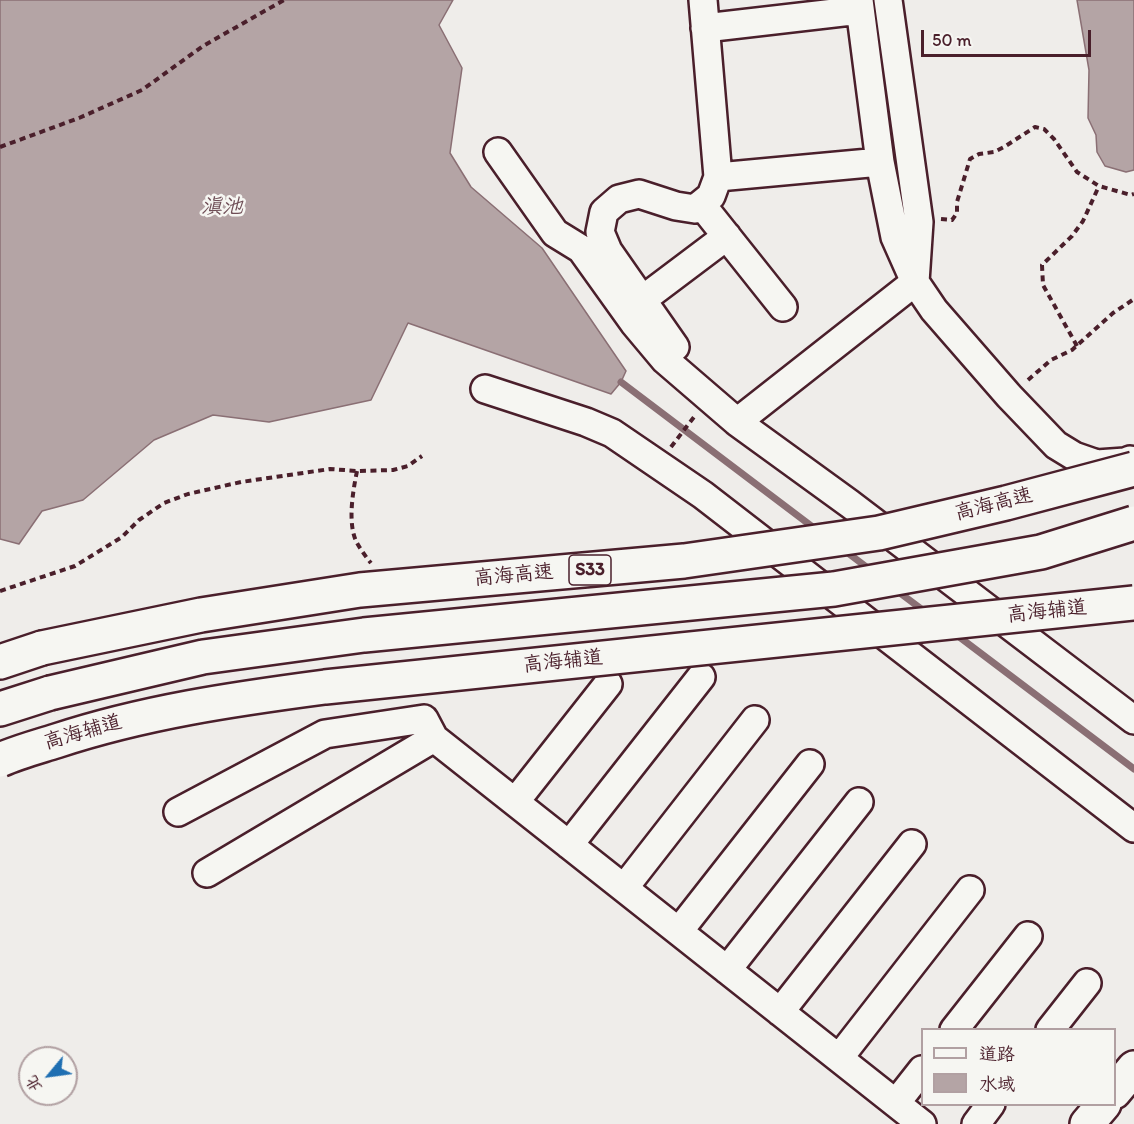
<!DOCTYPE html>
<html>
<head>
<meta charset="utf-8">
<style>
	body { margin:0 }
	#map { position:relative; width:1134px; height:1124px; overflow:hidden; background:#efedea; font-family:Itim,"LXGW WenKai TC",sans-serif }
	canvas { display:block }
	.legend { position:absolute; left:921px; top:1028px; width:195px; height:78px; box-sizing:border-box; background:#f6f6f2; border:2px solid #b1a0a2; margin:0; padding:8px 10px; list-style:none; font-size:18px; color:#4a1f2b }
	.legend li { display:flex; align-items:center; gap:12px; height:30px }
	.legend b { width:30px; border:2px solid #b1a0a2 }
	.north { position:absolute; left:18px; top:1046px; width:60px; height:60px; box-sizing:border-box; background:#f6f6f2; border:2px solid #b1a0a2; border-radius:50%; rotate:241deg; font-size:16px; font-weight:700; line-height:24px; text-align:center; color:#4a1f2b }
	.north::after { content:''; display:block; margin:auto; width:21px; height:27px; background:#1f6fb2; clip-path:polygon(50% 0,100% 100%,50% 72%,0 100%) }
	.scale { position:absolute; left:921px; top:30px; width:170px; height:27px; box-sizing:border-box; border:3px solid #4a1f2b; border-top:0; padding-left:8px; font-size:18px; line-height:21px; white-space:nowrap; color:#4a1f2b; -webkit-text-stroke:4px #f6f6f2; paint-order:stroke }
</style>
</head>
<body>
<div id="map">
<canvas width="1134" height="1124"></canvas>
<ul class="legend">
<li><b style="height:8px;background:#f6f6f2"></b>道路</li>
<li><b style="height:16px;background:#b4a4a5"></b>水域</li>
</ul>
<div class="north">北</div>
<div class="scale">50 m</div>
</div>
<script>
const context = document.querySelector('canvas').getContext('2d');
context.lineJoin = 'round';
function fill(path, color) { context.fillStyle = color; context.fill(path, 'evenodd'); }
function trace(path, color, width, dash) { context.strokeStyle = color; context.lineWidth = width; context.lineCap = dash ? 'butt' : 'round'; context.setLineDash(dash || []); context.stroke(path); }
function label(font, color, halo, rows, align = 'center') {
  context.font = font + ' Itim,"LXGW WenKai TC",sans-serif'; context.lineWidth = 5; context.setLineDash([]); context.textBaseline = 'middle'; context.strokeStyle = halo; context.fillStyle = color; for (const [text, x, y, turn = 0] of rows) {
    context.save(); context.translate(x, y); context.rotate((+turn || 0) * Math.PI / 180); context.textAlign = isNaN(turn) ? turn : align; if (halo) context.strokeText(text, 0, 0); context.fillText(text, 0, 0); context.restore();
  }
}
const water = new Path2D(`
	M0 0H453L439 25 462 68 450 153 471 187 542 248 626 371 621 382 611 394 408 323 371 400 269 422 213 415 154 440 83 500 42 511 19 544 0 539Z
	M1077 0H1134V170L1126 172 1105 166 1097 152 1096 135 1088 118 1089 70Z`);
fill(water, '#b4a4a5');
trace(water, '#8a6f74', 1.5);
trace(new Path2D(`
	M621 382 818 531
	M844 550 873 572
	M896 590 928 614
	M954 633 1134 769`), '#8a6f74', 7);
const minor = new Path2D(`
	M703 0 718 177 880 162
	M859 0 880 162 895 237 915 282 934 310 1009 396 1056 445 1074 456 1097 464 1125 462 1130 460
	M705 28 860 10
	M498 152 555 233 581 249 634 323 665 360 737 422 850 504 1134 720
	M701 204 783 307
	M642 300 727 236
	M675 347 608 251 600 232 604 212 619 199 639 194 676 206 695 209 711 196 718 177
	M485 389 586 422 612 433 703 495 1134 828
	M737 422 915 282 919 222 888 0
	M515 802 608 684
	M178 812 325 734 424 719 434 738 922 1124
	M569 845 701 677
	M207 873 434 738
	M624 888 755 720
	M679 931 810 764
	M727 970 859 802
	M780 1012 912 844
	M954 1030 1028 936
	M1050 1030 1087 983
	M839 1058 970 890
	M896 1103 922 1070
	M976 1124 991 1104`);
const major = new Path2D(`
	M1114 1092 1134 1068
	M1087 1124 1104 1104`);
const highway = new Path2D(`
	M0 662 42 648
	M0 709 50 693`);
trace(minor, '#4a1f2b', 32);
trace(major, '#4a1f2b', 38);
trace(highway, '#4a1f2b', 38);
trace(new Path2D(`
	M0 147 79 118 142 90 203 46 284 0
	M941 219 952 220 957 213V202L970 159 979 154 994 152 1004 147 1035 127 1044 129 1054 139 1077 172 1099 186 1131 195 1134 194
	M1077 346 1043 285 1042 265 1072 236 1083 221 1099 186
	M1028 380 1051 360 1072 350 1113 313 1134 299
	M671 447 694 417
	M357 471C353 491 347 524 357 543 361 550 366 557 371 563
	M0 591 75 566 122 537 139 520 164 503 188 494 241 482 330 469 357 471 393 470 408 466 422 456`), '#4a1f2b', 4, [6, 4.5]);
trace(minor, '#f6f6f2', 27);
trace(major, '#f6f6f2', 33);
trace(highway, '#f6f6f2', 33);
const majorBridge = new Path2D(`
	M0 760C18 752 37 747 56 741 144 712 234 699 325 687L1134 603`);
const highwayBridge = new Path2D(`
	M42 648 201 615 360 590 684 561 879 533 1006 503 1134 469
	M50 693 203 657 364 635 834 589 1041 552 1134 523`);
trace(majorBridge, '#4a1f2b', 38, []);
trace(highwayBridge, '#4a1f2b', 38, []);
trace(majorBridge, '#f6f6f2', 33);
trace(highwayBridge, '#f6f6f2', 33);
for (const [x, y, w] of [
	[590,570,42]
]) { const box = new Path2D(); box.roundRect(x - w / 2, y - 15, w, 30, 4.5); context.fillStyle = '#f6f6f2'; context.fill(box); trace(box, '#4a1f2b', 1.5); }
label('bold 18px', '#4a1f2b', null, [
	["S33",590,570]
]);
label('20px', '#4a1f2b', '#f6f6f2', [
	["高海高速",994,505,-14],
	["高海高速",514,576,-5],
	["高海辅道",1047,612,-6],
	["高海辅道",563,662,-6],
	["高海辅道",83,733,-16]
]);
label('italic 21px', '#6f4e56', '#f6f6f2', [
	["滇池",222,208]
]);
</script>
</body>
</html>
